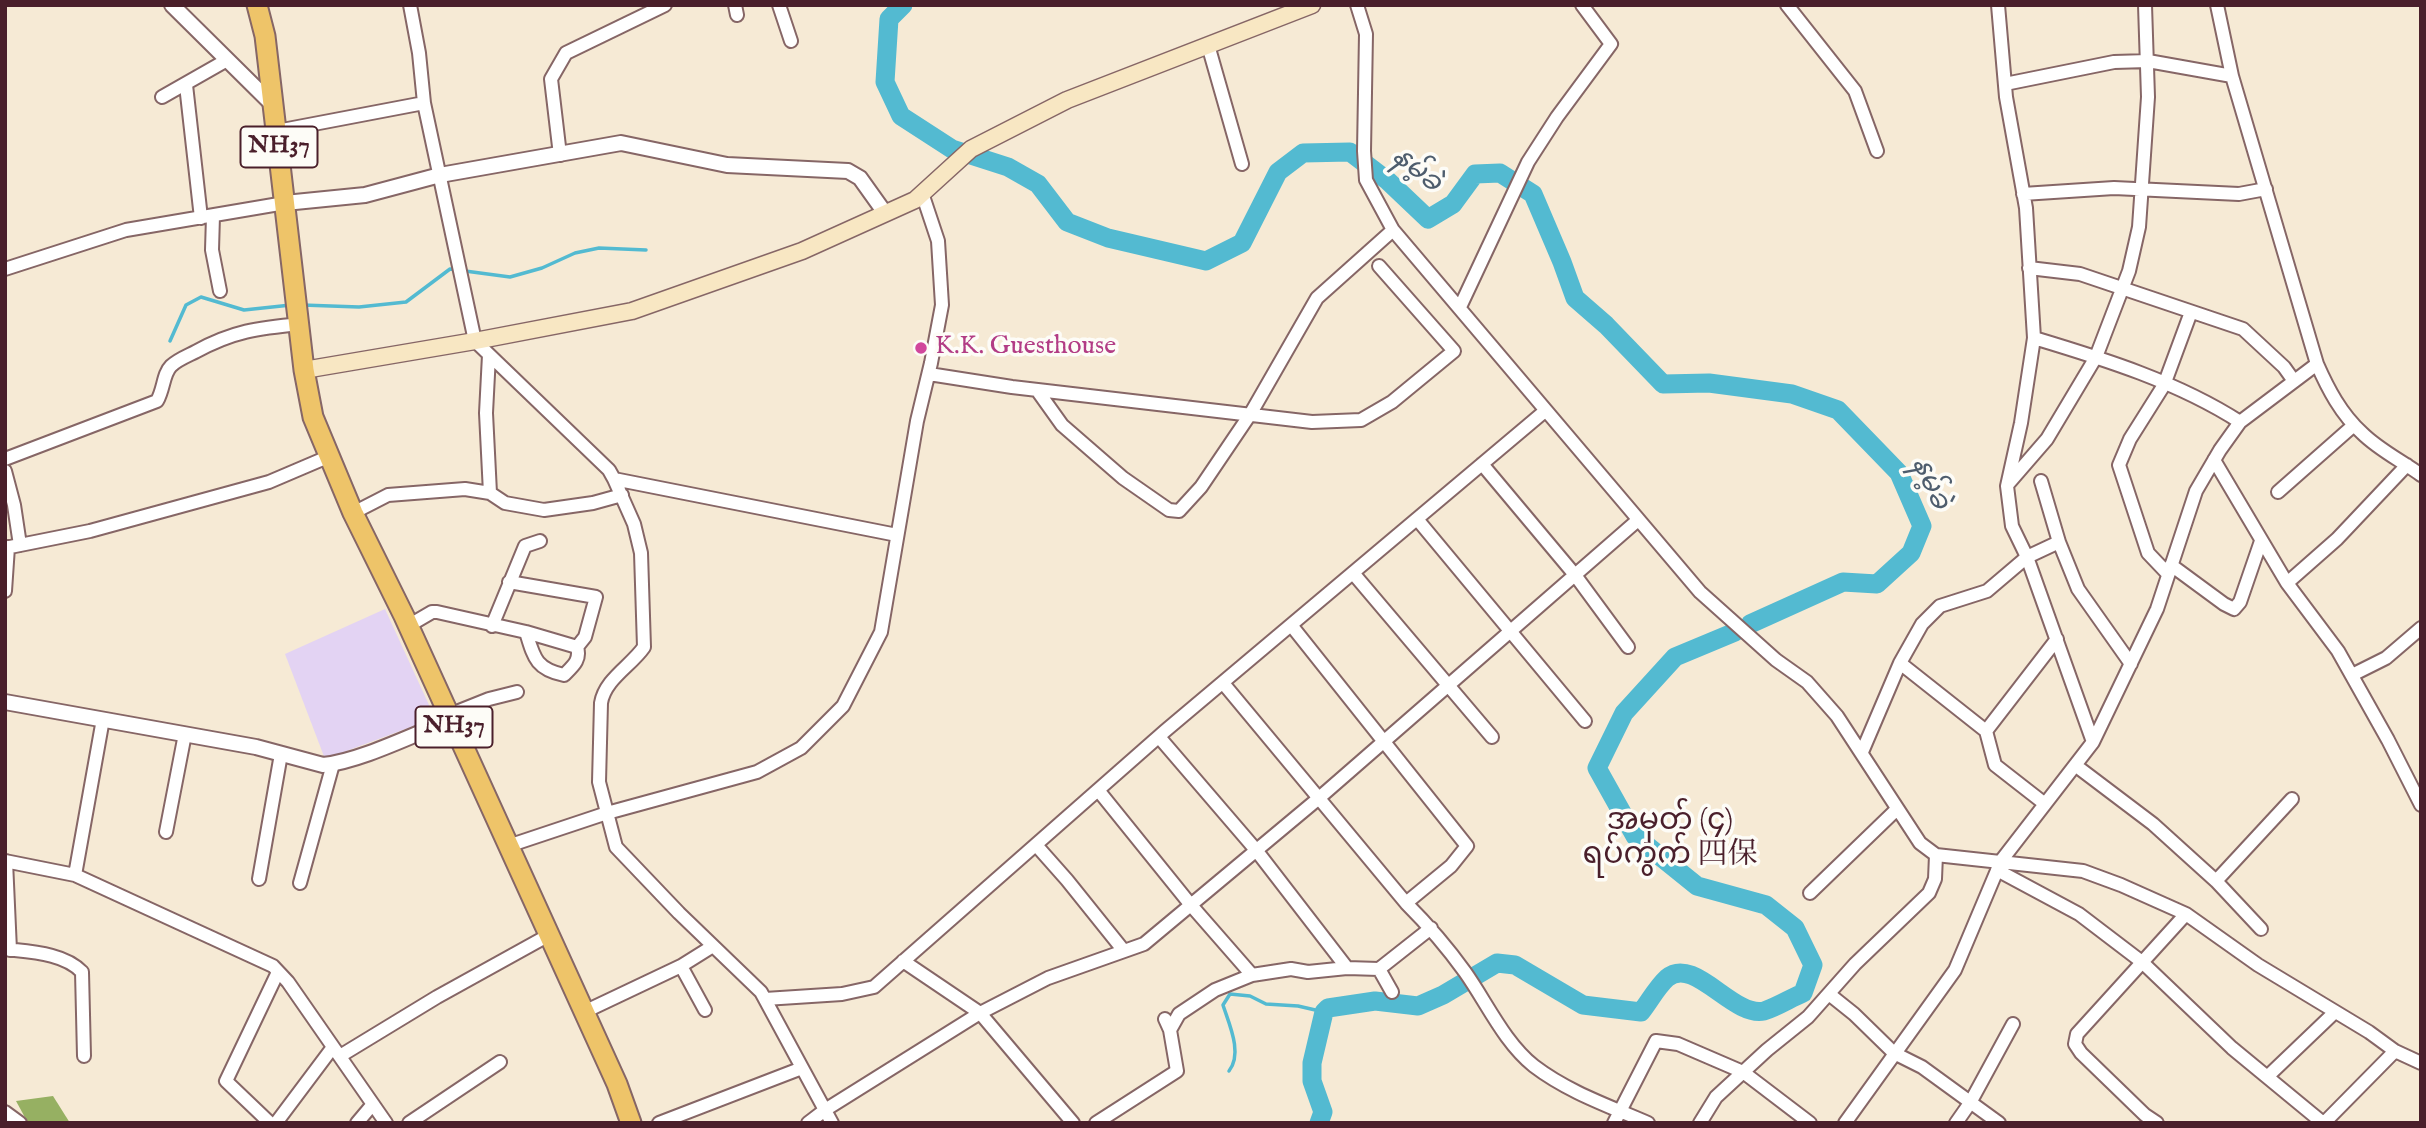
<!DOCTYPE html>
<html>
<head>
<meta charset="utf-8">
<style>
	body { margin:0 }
	#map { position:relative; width:2426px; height:1128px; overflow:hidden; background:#f6ead5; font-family:"IM FELL English",serif }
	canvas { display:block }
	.frame { position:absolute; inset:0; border:7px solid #4a1f2b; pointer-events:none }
</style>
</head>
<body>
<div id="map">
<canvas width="2426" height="1128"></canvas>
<div class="frame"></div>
</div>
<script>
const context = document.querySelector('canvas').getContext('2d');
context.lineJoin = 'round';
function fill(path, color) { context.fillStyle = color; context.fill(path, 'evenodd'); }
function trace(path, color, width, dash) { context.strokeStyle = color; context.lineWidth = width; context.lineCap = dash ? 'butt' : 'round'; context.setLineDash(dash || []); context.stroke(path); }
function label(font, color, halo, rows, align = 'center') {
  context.font = font + ' "IM FELL English","Noto Serif SC","Noto Sans Myanmar",serif'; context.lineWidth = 7; context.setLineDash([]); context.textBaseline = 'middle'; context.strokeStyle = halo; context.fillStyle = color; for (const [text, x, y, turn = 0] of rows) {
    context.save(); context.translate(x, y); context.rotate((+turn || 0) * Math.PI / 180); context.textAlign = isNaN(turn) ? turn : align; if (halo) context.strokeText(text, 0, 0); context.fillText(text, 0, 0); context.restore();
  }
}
fill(new Path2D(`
	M385 609 435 718 325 759 285 654Z`), '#e3d3f3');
fill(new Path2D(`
	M53 1096 70 1123H28L16 1101Z`), '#96b062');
trace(new Path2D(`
	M302 305 359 307 406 302 450 269 510 277 542 268 575 253 599 248 646 250
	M170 341 186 305 201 297 244 310 291 305
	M1229 1071C1243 1053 1229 1024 1223 1005L1230 994 1250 996 1266 1004 1298 1006 1324 1012`), '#53bad1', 3.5);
trace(new Path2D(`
	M903 5 889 19 885 82 901 116 952 149 1008 167 1038 184 1067 222 1108 238 1206 261 1242 243 1278 172 1303 153 1350 152 1388 181 1428 219 1453 204 1475 174 1500 173 1533 194 1562 262 1575 298 1606 325 1663 384 1709 383 1792 394 1838 410 1899 473 1922 526 1911 553 1877 584 1843 582 1750 624
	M1319 1123 1323 1112 1312 1081V1063L1324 1012 1328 1008 1375 1001 1418 1006 1443 995 1497 963 1515 965 1583 1005 1641 1012C1649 1002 1657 987 1667 978 1694 955 1733 1018 1764 1011 1777 1007 1791 998 1803 993L1813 965 1795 928 1766 905 1697 886 1635 836 1597 768 1624 713 1675 657 1735 632`), '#53bad1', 19);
const minor = new Path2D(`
	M410 5 419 53 424 103 475 341 609 470 614 479 634 524 641 553 644 647C631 666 605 679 601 703L599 782 616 847 679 913 761 992 832 1123
	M735 5 737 15
	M779 5 791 41
	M1357 5 1366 34 1364 151 1366 180 1393 230 1700 592 1776 660 1807 682 1837 716 1920 843 1936 855 2083 871 2121 885 2186 914 2258 965 2369 1032 2395 1051 2421 1063
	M1787 5 1855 91 1877 151
	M1998 5 2006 97 2026 208 2034 338 2021 423 2007 486 2012 526 2027 557 2093 742
	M2217 5 2232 76 2317 364C2328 389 2341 414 2362 433 2379 450 2402 461 2421 475
	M1208 45 1242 164
	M2005 84 2114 62 2148 61 2232 76
	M186 85 201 218
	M162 97 227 60
	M277 131 424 103
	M560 155 551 79 566 53 665 5
	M2023 194 2114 188 2239 194 2266 189
	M213 216 212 250 220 291
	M2029 268 2080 274 2243 329 2284 367 2294 381
	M5 269 126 230 285 203
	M1460 307 1528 162 1557 117 1611 44 1582 5
	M2034 338C2104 359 2178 382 2240 422
	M489 355 486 413 490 493
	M929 374 1012 387 1312 422 1361 420 1392 402 1454 351 1379 266
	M1037 390 1062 425 1123 478 1169 510 1179 511 1201 487 1251 413 1317 298 1393 230
	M5 459 157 401C164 389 163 374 171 366 177 360 187 356 195 352 233 331 258 328 301 324
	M2214 460 2287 583 2338 651 2388 740 2421 805
	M1482 464 1575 575 1628 647
	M5 471 14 505 20 545
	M614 479 897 535
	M2041 481 2059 542 2078 589 2131 664
	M2008 484 2047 439 2096 357 2129 271 2139 227 2148 97 2145 5
	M2278 492 2354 425
	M353 513 388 495 465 489 490 493 505 503 544 510 593 503 622 495
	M1417 519 1585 721
	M5 548 90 531 269 482 330 456
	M2171 565 2224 604 2234 609 2240 602 2261 541
	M1353 573 1492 737
	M2168 574 2148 553 2119 465 2130 439 2164 385 2191 312
	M2287 583 2337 539 2407 465
	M5 591 8 547
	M1291 625 1467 846 1451 866 1406 903
	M408 626 432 612H437L526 632C534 658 536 669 564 675 573 666 581 660 577 647L585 637 596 597 509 582
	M492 626 525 546 540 541
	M526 632 577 647
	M1900 663 1986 731 1995 765 2045 804
	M2352 675 2386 658 2421 628
	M1223 683 1406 903C1427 924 1447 947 1465 972 1487 1003 1504 1042 1534 1066 1568 1092 1609 1106 1648 1123
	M449 715 489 699 517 692
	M1986 731 2057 639
	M1159 737 1256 850 1347 968
	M1862 752 1900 663 1922 624 1940 606 1987 591 2027 557 2059 542
	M2075 765 2153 824 2216 881 2261 929
	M1098 790 1190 904 1252 975
	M166 832 185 734
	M1036 845 1067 880 1124 951
	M508 846 607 813 757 772 801 748 843 706 881 632 917 421 931 363 942 305 938 241 922 193
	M5 861 75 875 273 966 288 982 386 1123
	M6 861 10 950
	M1997 870 2079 914 2142 962 2232 1048 2323 1123
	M75 875 103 719
	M259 879 281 754
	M2216 881 2292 799
	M300 883 333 764
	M1810 893 1896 810
	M5 949C31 952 64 953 82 972L84 1056
	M903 961 980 1013 1073 1123
	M681 966 705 1010
	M1379 969 1392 992
	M1829 994 1854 1014 1894 1053 1922 1067 1999 1123
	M765 999 842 994 874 987 1165 731 1545 411
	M584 1012 681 966 713 946
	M1170 1030 1179 1014 1215 990 1252 975 1291 969 1308 972 1347 968 1379 969 1431 928
	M340 1056 437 997 549 935
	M2267 1077 2335 1012
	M5 1112 20 1123
	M270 1123 226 1081 278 972
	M276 1123 333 1047
	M357 1123 373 1104
	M409 1123 500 1062
	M659 1123 802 1068
	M808 1123 825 1110 980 1013 1048 978 1144 944 1319 798 1638 520
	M1096 1123 1177 1071 1170 1030 1165 1019
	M1614 1123 1656 1041 1678 1044 1743 1072 1810 1123
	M1700 1123 1716 1097 1767 1050 1808 1017 1855 964 1929 893 1935 879 1936 855
	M1845 1123 1955 970 2001 861 2093 742 2157 609 2196 491 2220 450 2240 422 2317 364
	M1956 1123 1970 1103 2013 1024
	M2157 1123 2145 1115 2081 1053 2075 1044 2077 1034 2186 914
	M2324 1123 2395 1051`);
const tertiary = new Path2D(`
	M172 5 274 106
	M285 203 365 195 440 175 621 143 727 165 848 171 860 178 885 213
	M5 702 256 747 323 765C361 761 414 734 451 720`);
const secondary = new Path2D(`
	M304 370 475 341 632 311 802 251 915 200 971 149 1067 100 1312 5`);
const trunk = new Path2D(`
	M257 5 265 36 304 370 313 417 353 513 404 616 617 1084 631 1123`);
trace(minor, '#866666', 16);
trace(tertiary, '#866666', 18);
trace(secondary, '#866666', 19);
trace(trunk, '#866666', 23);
trace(minor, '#fff', 12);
trace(tertiary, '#fff', 14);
trace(secondary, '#f8e7c3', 16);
trace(trunk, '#eec469', 19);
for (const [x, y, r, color] of [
	[921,348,7,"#d1479c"]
]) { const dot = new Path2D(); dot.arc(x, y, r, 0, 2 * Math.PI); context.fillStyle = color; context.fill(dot); trace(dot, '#fdfcf7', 2.5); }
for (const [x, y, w] of [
	[279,147,77],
	[454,727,77]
]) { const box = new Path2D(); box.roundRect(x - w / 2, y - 20.5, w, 41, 5); context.fillStyle = '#fdfcf7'; context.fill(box); trace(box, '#4a1f2b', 2); }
label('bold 24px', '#4a1f2b', null, [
	["NH37",279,147],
	["NH37",454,727]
]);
label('26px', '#b23c85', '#fdfcf7', [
	["K.K. Guesthouse",935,348]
], 'left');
label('italic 28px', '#4e5d6d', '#fdfcf7', [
	["နမ့်ခဲ",1416,171,39],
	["နမ့်ခဲ",1929,484,65]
]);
label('30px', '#4a1f2b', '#fdfcf7', [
	["အမှတ် (၄)",1670,823],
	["ရပ်ကွက် 四保",1670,857]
]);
</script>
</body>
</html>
